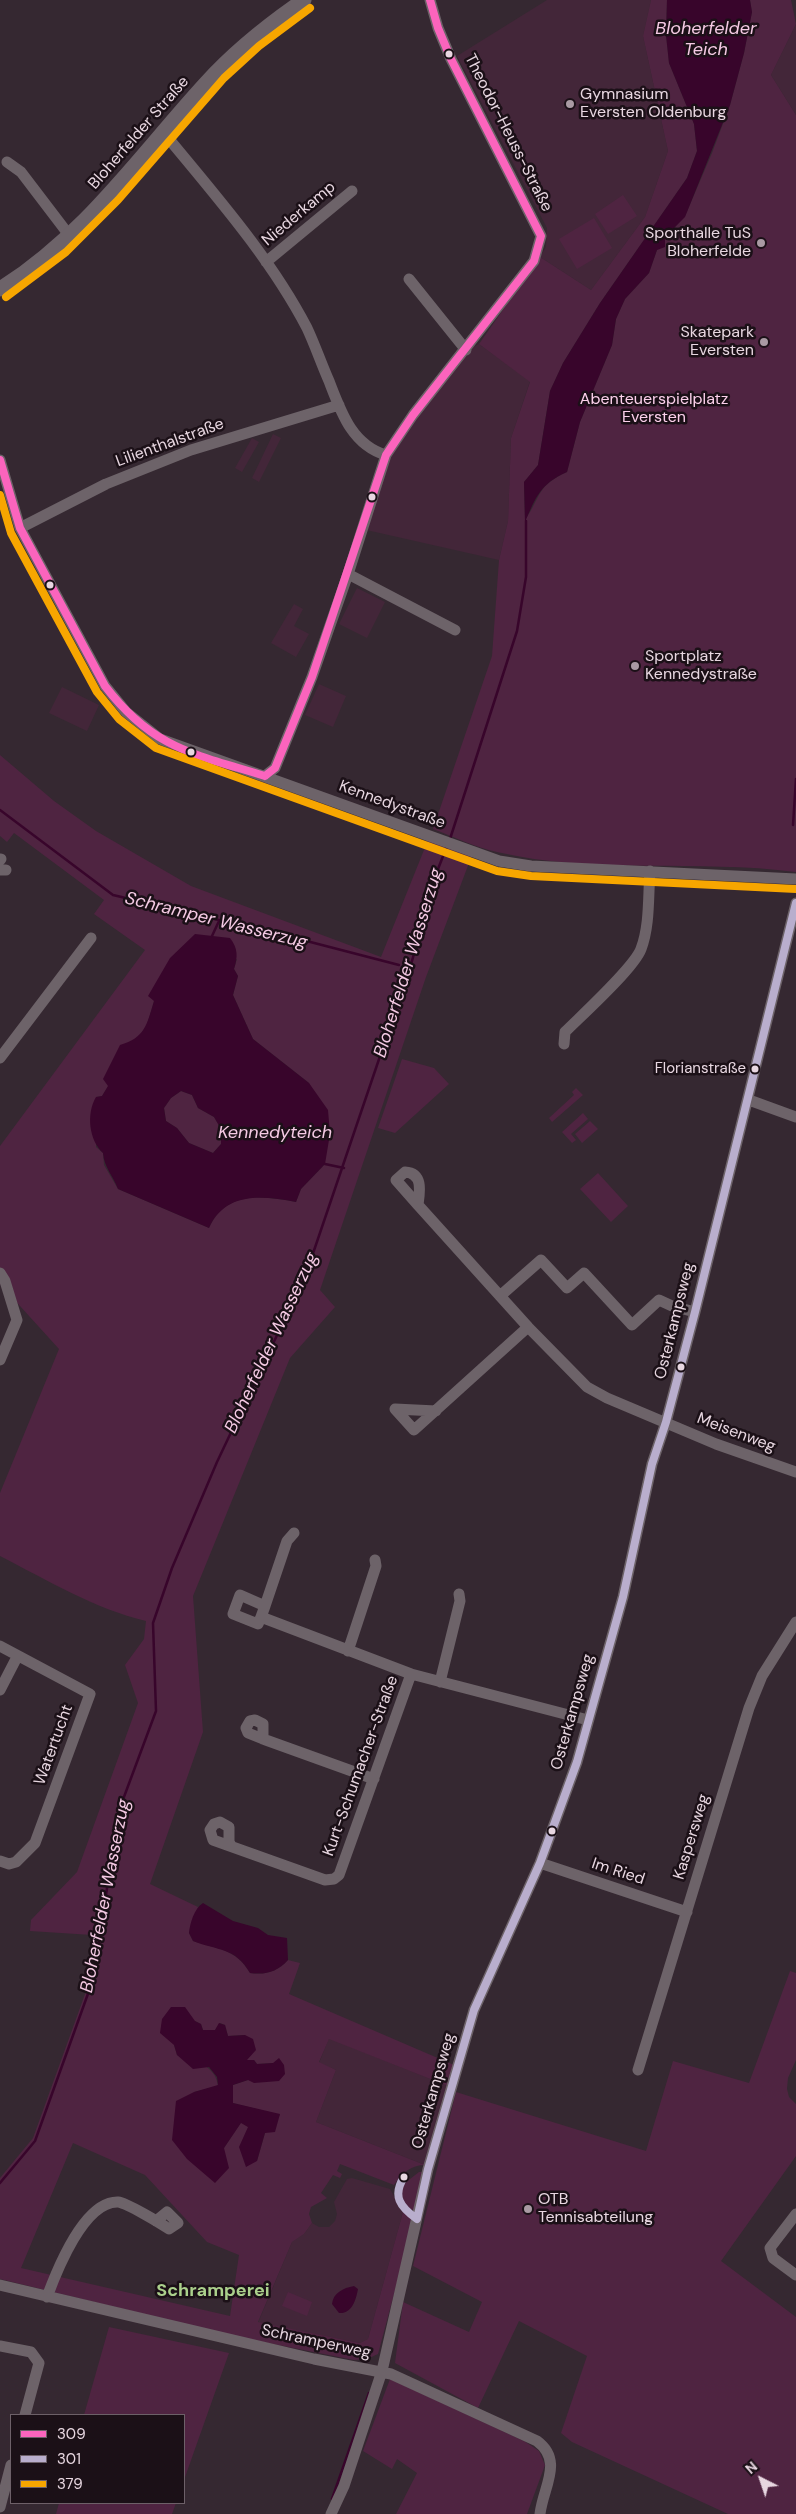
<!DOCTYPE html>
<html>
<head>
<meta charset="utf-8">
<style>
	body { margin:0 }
	#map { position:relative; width:796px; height:2514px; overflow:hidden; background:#352831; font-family:"DM Sans",sans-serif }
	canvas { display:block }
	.legend { position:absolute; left:10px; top:2414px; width:175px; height:90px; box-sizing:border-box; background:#1b1017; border:1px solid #6d6068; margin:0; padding:6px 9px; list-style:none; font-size:15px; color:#e8d7e1 }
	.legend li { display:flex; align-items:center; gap:10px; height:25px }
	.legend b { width:25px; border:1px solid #6d6068 }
	.north { position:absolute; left:736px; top:2454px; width:50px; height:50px; -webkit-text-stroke:4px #1b1017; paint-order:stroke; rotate:319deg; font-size:14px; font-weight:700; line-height:20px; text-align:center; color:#e8d7e1 }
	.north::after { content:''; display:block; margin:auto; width:18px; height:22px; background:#e8d7e1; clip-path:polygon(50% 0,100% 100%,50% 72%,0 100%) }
</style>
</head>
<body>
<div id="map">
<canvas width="796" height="2514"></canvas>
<ul class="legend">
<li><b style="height:6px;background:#fb64bd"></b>309</li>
<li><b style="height:6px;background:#b9aecd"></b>301</li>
<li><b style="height:6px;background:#f7a600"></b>379</li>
</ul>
<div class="north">N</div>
</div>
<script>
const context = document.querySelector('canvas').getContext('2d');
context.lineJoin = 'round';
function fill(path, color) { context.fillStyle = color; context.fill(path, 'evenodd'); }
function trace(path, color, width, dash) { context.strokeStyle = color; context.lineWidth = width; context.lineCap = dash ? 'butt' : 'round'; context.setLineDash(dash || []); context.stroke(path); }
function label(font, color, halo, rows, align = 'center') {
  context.font = font + ' "DM Sans",sans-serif'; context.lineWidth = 5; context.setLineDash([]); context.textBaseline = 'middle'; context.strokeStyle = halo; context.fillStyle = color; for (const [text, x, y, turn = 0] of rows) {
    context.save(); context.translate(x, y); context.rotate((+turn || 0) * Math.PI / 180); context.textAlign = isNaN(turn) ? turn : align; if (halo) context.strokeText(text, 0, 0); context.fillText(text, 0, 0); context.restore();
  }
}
fill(new Path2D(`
	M547 0H651L643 36 668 151 645 217 591 290 540 257 546 247 547 228 457 56Z
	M796 24V115L771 75Z
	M479 344 530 381 511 438 508 521 499 560 362 529 386 455 466 350Z
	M273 434 281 438 259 482 252 478Z
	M252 438 259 442 242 472 235 468Z
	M357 588 385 602 367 638 339 624Z
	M294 604 303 609 294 626 309 634 296 657 271 643Z
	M319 684 346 696 333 727 305 715Z
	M62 687 99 705 87 731 49 713Z
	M329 2038 448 2086 425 2165 316 2122 336 2070 319 2063Z
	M352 2178 390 2189 403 2212 368 2339 360 2343 258 2323 292 2242 304 2234 312 2223 319 2227H329L335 2221 337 2214 334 2202 347 2179Z`), '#432639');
fill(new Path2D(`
	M651 0H667L666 35 669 63 694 124 697 151 687 178 600 303 563 363 550 391 538 465 524 482 525 520C541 497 536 486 567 472L580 422 612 345 616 319 625 299 649 273 657 250 665 238 685 216 712 153 730 105 744 53 752 12 750 0H791L796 24 771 75 796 115V872C697 859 595 875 497 852 475 847 454 837 433 829L492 656 499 560 508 521 511 438 530 382 479 344 540 257 591 290 645 217 668 151 643 36Z
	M623 195 637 216 608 234 595 214Z
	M594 218 612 248 577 269 559 239Z
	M0 755 54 801 96 831 191 886 381 957 428 840 472 855 426 977 320 1290 335 1307 290 1358 193 1596 203 1732 150 1884 198 1907 189 1933 193 1941C218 1949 236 1949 250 1973 266 1975 277 1972 288 1960L300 1963 289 1994 454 2065 448 2086 329 2039 319 2062 336 2070 316 2122 425 2165C411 2165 402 2173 394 2185L340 2164 337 2171 342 2174 340 2178 333 2175 321 2193 327 2198 311 2207 309 2214 312 2223 304 2234 292 2242 258 2322 360 2343 368 2339 403 2212 414 2219 378 2354 367 2359 354 2360 233 2336 0 2279V2178L33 2138 89 1983 92 1935 30 1931 31 1920 77 1872 138 1703 125 1665 144 1639 146 1621C95 1609 47 1580 0 1556V1493L59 1349 0 1284V1146L145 950 94 914 104 900 14 833 7 842 0 836ZM237 959 234 969 238 976 233 995 253 1039 309 1083 325 1164 301 1189 296 1202C263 1196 226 1190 209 1228L118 1189 104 1165 103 1153 96 1147V1097L102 1096 147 1025 154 1001ZM195 2021 201 2024 203 2030H215L220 2023 225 2025 228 2036 245 2035 247 2060H254L257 2064 273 2063 248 2080 233 2085V2103L280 2115 265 2133 257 2161 248 2127 241 2122 224 2148 194 2092 218 2086C216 2065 194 2061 177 2055L174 2045ZM73 2143 145 2175 207 2242 239 2255 230 2316 21 2268Z
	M402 1059 434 1068 449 1084 395 1133 378 1128Z
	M576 1088 583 1095 552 1122 549 1118 574 1095 572 1092Z
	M181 1091 192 1095 198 1108 214 1117 221 1129V1144L213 1153 189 1143 177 1128 166 1121 164 1108 171 1098Z
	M583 1113 588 1119 571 1134 576 1140 572 1143 562 1132Z
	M590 1121 598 1129 582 1143 575 1134Z
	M598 1173 628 1206 611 1222 580 1189Z
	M790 1971 796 1973V2060L788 2078 787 2089 789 2097 796 2104V2156L721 2261 796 2317V2514H728L572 2442 561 2433 587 2356 519 2321 478 2408 395 2363 403 2302 469 2332 482 2302 413 2266 456 2092 646 2151 673 2061 749 2083Z
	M419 2172H425L415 2211C403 2206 401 2199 401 2186Z
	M288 2292 312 2302 307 2316 282 2306Z
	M109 2327 229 2353 184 2480V2415H84Z
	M390 2379 524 2441 539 2451 545 2465 527 2514H396L417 2473 397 2459 392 2469 363 2451Z
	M59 2503H176L172 2514H56Z`), '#4f2441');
fill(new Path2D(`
	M667 0H750L752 12 744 53 730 105 685 217 665 237V247L657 250 649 273 625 299 616 319 612 345 580 422 567 472C540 484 536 497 525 522L524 482 538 465 550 391 563 363 600 303 687 178 697 151 694 124 669 63 666 35Z
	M195 934 230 938C238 948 238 957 234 969L238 976 233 995 253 1039 309 1083 328 1110 330 1134 325 1164 301 1189 296 1202C263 1196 226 1191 209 1228L118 1189C113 1176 104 1167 103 1153 89 1140 86 1114 96 1097L102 1096 108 1086 103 1079 120 1045C145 1038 147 1024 154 1001L148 996 170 958ZM181 1091 192 1095 198 1108 214 1117 221 1129V1144L213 1153 189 1143 177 1128 166 1121 164 1108 171 1098Z
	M203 1903 233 1921 258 1928 268 1935 287 1938 288 1960C277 1972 266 1975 250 1973 235 1947 218 1951 193 1941L189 1933C190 1923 194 1909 203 1903Z
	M171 2007H185L195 2021 201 2024 203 2030H215L219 2023 225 2025 228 2036 245 2035 253 2039 256 2050 247 2060H254L257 2064 273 2063 279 2058 284 2065 285 2074 279 2081 254 2083 248 2080 233 2085V2103L280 2114 275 2132 265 2133 257 2161 246 2167 239 2147 248 2127 241 2123 224 2148 229 2168 215 2183 187 2159 172 2140 176 2101 194 2092 218 2085 217 2077 209 2067 193 2069 177 2055 174 2045 160 2033 162 2019Z
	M354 2286 358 2289C356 2300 352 2314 339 2313L332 2304C333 2293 343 2288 354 2286Z`), '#38052b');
trace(new Path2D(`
	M0 810 113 895 295 938 399 965
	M793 825 796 779
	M450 839 517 631 526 577V521
	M212 936 219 921
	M325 1164 344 1168
	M0 2183 35 2141 94 1977 118 1813 156 1711 153 1623 172 1568 217 1462 306 1274 410 968 438 869 447 846
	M332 2499 369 2393`), '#38052b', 2.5);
trace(new Path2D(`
	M164 133C215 195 270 257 307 328 315 345 321 363 329 381 341 412 352 445 386 455
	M7 162 21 172 69 235
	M266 262 352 191
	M409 279 466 350
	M0 460 20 528 105 686 126 712 160 739 499 861 531 866 796 879
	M20 528 106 484 191 450 339 405
	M348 574 455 630
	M265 776 275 768 312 677 348 574 386 455 413 415 534 261 541 236 451 59 438 28 430 0
	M0 860 1 859
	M0 870H6
	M564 1044 565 1032C582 1015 634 968 641 949 650 925 648 897 650 871
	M0 1058 91 938
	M749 1100 796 1117
	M418 1205 396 1180 405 1172C423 1173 420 1191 418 1205L528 1327 587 1387 607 1398 716 1444 796 1472
	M0 1273 5 1281 17 1320 0 1360
	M500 1296 541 1260 567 1288 584 1273 632 1325 659 1300 672 1306 695 1312
	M436 1411 395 1409 414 1430 528 1327
	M265 1606 287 1541 294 1533
	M261 1617 265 1606 240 1595 233 1614 258 1624 261 1617 411 1674 588 1720
	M0 1646 90 1694 35 1843 16 1862 9 1864 0 1861
	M348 1651 376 1566 375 1560
	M440 1682 460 1601 459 1594
	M0 1690 17 1657
	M263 1739V1724L255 1720 250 1721 246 1728 248 1733 263 1739 374 1779
	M232 1847 229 1842V1827L220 1822 214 1824 210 1830 213 1840 325 1880 334 1879 339 1875 411 1674
	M540 1863 687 1912
	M638 2070 749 1708 762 1676 796 1622
	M796 2214 770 2248 773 2258 796 2275
	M0 2285 314 2359 391 2374 537 2441C564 2461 543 2487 540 2514
	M47 2297C57 2270 84 2201 118 2202 127 2203 160 2223 169 2229L178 2223 167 2212 156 2221
	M0 2346 31 2352 39 2363 25 2415
	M0 2507 11 2465
	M331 2514 344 2486 382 2371 428 2169 474 2010 540 1863 577 1762 623 1597 652 1464 666 1422 695 1312 796 903`), '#6d6369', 11);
trace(new Path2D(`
	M0 289C85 236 140 155 206 83 235 51 269 24 304 0`), '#6d6369', 15);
trace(new Path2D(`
	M0 460 20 528 105 686C153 749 194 754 265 776
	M265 776 275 768 312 677 386 455 413 415 534 261 541 236 451 59 438 28 430 0`), '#fb64bd', 8);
trace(new Path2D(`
	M404 2177C392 2196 400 2207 417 2219L428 2169 474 2010 540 1863 577 1762 623 1597 652 1464 666 1422 695 1312 796 903`), '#b9aecd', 8);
trace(new Path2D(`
	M6 297 66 252 118 200 224 78 259 46 310 8
	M0 495 11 533 97 692 119 719 156 748 497 871 531 876 796 889`), '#f7a600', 8);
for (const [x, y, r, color] of [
	[449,54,4.5,"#e8d7e1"],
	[570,104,5,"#a99aa3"],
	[761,243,5,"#a99aa3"],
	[764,342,5,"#a99aa3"],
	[372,497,4.5,"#e8d7e1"],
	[50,585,4.5,"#e8d7e1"],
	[635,666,5,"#a99aa3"],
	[191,752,4.5,"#e8d7e1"],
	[755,1069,4.5,"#e8d7e1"],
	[681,1367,4.5,"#e8d7e1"],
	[552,1831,4.5,"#e8d7e1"],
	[404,2177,4.5,"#e8d7e1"],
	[528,2209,5,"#a99aa3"]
]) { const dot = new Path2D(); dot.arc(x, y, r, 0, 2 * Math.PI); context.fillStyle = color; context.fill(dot); trace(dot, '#1b1017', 2); }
label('15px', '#e8d7e1', '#1b1017', [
	["Florianstraße",746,1069]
], 'right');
label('16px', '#e8d7e1', '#1b1017', [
	["Gymnasium",580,95],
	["Eversten Oldenburg",580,113],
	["Sporthalle TuS",751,234,"right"],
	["Bloherfelde",751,252,"right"],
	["Skatepark",754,333,"right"],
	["Eversten",754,351,"right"],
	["Sportplatz",645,657],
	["Kennedystraße",645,675],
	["OTB",538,2200],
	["Tennisabteilung",538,2218]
], 'left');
label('16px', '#e8d7e1', '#1b1017', [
	["Bloherfelder Straße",139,133,-49],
	["Theodor-Heuss-Straße",508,133,63],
	["Niederkamp",299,214,-40],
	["Lilienthalstraße",170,443,-20],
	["Kennedystraße",392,805,20],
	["Osterkampsweg",675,1321,-76],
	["Meisenweg",736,1433,21],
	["Osterkampsweg",573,1712,-74],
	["Watertucht",54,1745,-70],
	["Kurt-Schumacher-Straße",361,1766,-70],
	["Kaspersweg",692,1837,-73],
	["Im Ried",618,1872,18],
	["Osterkampsweg",434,2091,-74],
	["Schramperweg",316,2342,12]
]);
label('16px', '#fcd0eb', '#1b1017', [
	["Abenteuerspielplatz",654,400],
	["Eversten",654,418]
]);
label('italic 18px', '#f5cae4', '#1b1017', [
	["Bloherfelder",706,29],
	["Teich",706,50],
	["Schramper Wasserzug",216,921,14],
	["Bloherfelder Wasserzug",409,963,-73],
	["Kennedyteich",275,1133],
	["Bloherfelder Wasserzug",272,1343,-65],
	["Bloherfelder Wasserzug",106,1896,-79]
]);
label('bold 18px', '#abd08c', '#1b1017', [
	["Schramperei",213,2291]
]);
</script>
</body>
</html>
